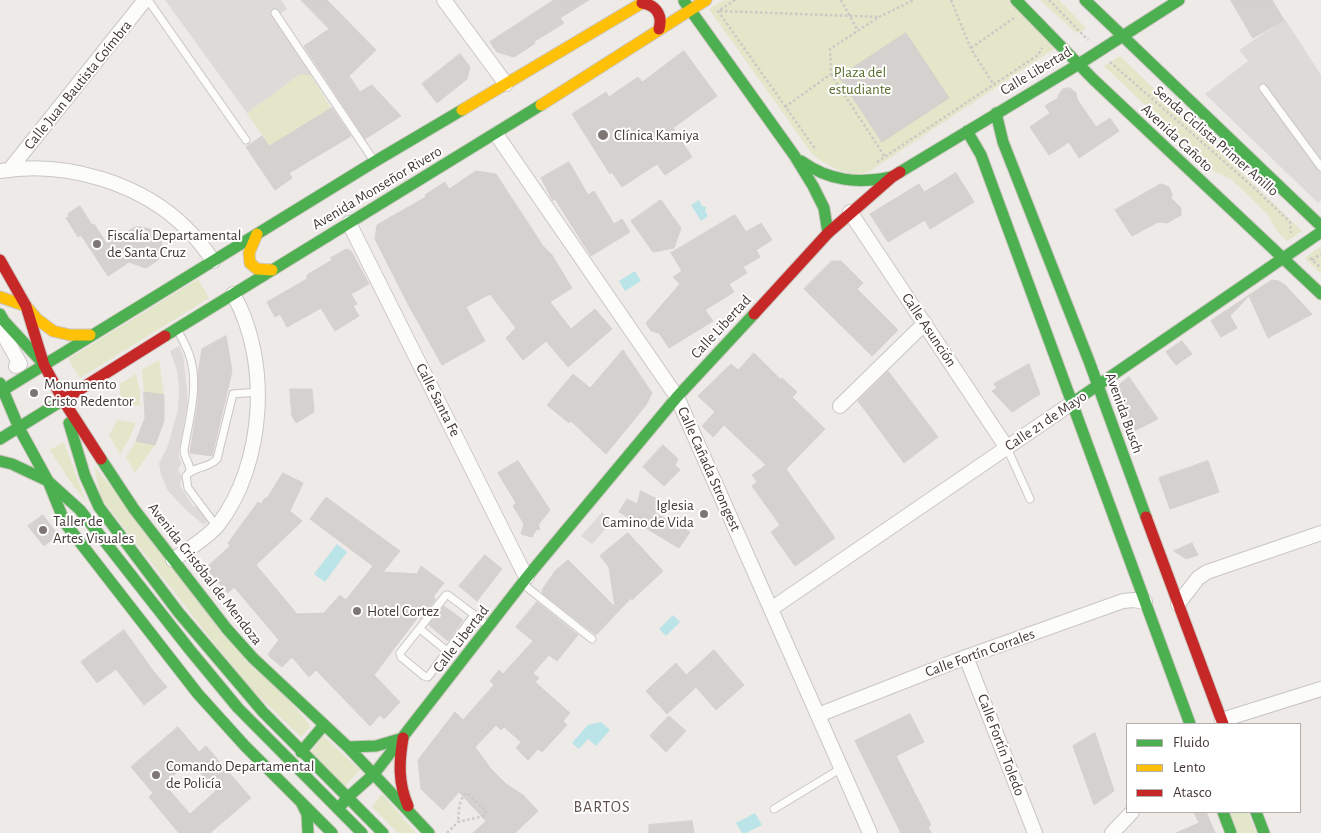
<!DOCTYPE html>
<html>
<head>
<meta charset="utf-8">
<style>
	body { margin:0 }
	#map { position:relative; width:1321px; height:833px; overflow:hidden; background:#edeae7; font-family:"Alegreya Sans",sans-serif }
	canvas { display:block }
	.legend { position:absolute; left:1126px; top:723px; width:175px; height:90px; box-sizing:border-box; background:#fff; border:1px solid #b3afae; margin:0; padding:6px 9px; list-style:none; font-size:15px; color:#423834 }
	.legend li { display:flex; align-items:center; gap:10px; height:25px }
	.legend b { width:25px; border:1px solid #b3afae }
</style>
</head>
<body>
<div id="map">
<canvas width="1321" height="833"></canvas>
<ul class="legend">
<li><b style="height:6px;background:#4caf50"></b>Fluido</li>
<li><b style="height:6px;background:#ffc107"></b>Lento</li>
<li><b style="height:6px;background:#c62828"></b>Atasco</li>
</ul>
</div>
<script>
const context = document.querySelector('canvas').getContext('2d');
context.lineJoin = 'round';
function fill(path, color) { context.fillStyle = color; context.fill(path, 'evenodd'); }
function trace(path, color, width, dash) { context.strokeStyle = color; context.lineWidth = width; context.lineCap = dash ? 'butt' : 'round'; context.setLineDash(dash || []); context.stroke(path); }
function label(font, color, halo, rows, align = 'center') {
  context.font = font + ' "Alegreya Sans",sans-serif'; context.lineWidth = 4; context.setLineDash([]); context.textBaseline = 'middle'; context.strokeStyle = halo; context.fillStyle = color; for (const [text, x, y, turn = 0] of rows) {
    context.save(); context.translate(x, y); context.rotate((+turn || 0) * Math.PI / 180); context.textAlign = isNaN(turn) ? turn : align; if (halo) context.strokeText(text, 0, 0); context.fillText(text, 0, 0); context.restore();
  }
}
fill(new Path2D(`
	M724 0H1008L1057 47 870 171C851 179 828 167 813 155L709 9Z
	M1040 0H1059L1086 28 1080 32 1076 33Z
	M1120 56 1302 231 1287 241 1277 231 1268 215 1246 193 1232 180 1214 171 1104 66Z
	M300 74H310L331 108 276 142 293 171 288 173 247 113Z
	M1321 246V274L1305 258Z
	M198 279 209 298 80 378 68 359Z
	M159 360 164 395 144 392 142 370Z
	M136 374 140 392V406L121 402 120 384Z
	M118 420 136 423 128 441 120 454 109 435Z
	M136 441 155 445 135 473 126 457Z
	M64 442 86 502 70 481 50 450Z
	M94 466 308 723 310 727 301 737 245 683 101 498Z
	M323 736 360 770 345 786 311 752Z
	M382 794 416 833H398L372 807Z
	M1229 812H1248L1256 833H1237Z`), '#e3e6c8');
fill(new Path2D(`
	M165 0H281L287 9 280 14 318 69 310 75 300 74 247 113Z
	M1285 19 1321 75V201L1318 203 1205 94 1248 61 1239 50Z
	M179 346 183 355 187 389V407L179 451V458L182 463 178 469 179 472 182 476 180 486 193 506 212 515 204 525 186 510 168 491 161 475 159 463 167 448 178 410 179 387 177 371 170 351Z
	M602 512 612 522 592 544 581 536Z`), '#dedad8');
fill(new Path2D(`
	M699 200 702 206 706 207 705 211 708 216 701 221 691 205Z
	M635 271 641 281 625 291 619 281Z
	M337 544 347 552 325 582 314 574Z
	M673 615 680 622 666 636 659 629Z
	M601 722 610 730 596 746 588 739 579 749 572 743 588 725Z
	M755 813 762 825 746 833H742L736 823Z`), '#bae4e8');
const building = new Path2D(`
	M301 0H327L376 50 349 76 360 92 372 85 401 116 365 139 304 46 329 29Z
	M554 0H589L560 18 564 23 535 41 534 44 514 57 497 52 490 42Z
	M1231 0H1272L1284 20 1253 38Z
	M906 33 949 98 882 142 839 77Z
	M684 51 717 96 673 128 692 157 665 175 657 164 622 187 612 172 610 174 572 114 606 92 609 97 638 77 642 82Z
	M460 54 470 67 467 79 437 103 422 84Z
	M1070 88 1076 93 1077 99 1096 127 1110 118 1119 131 1079 158 1069 142 1049 155 1030 127 1050 113 1045 106 1058 98 1059 94 1063 89Z
	M332 108 351 136 289 173 292 178 275 190 246 147 262 136 269 146Z
	M569 162 588 195 594 191 614 224 622 219 630 232 591 256 555 199 553 201 541 178Z
	M476 171 496 174 543 246 552 255 572 288 550 302 571 329 595 309 612 329 568 367 546 341 523 360 506 338 516 328 490 294 466 307 485 341 442 365 408 304 375 239 377 225 426 197 425 195 445 182 449 189Z
	M956 173 974 202 930 229 925 220 888 242 870 214 919 184 924 192Z
	M1161 184 1169 187 1172 194 1171 198 1181 208V215L1167 223 1158 222 1132 236 1115 210Z
	M661 200 681 228 674 248 653 252 631 221Z
	M80 206 92 225 94 224 107 244 111 232 123 234 135 227H141L154 230 162 243 158 260 146 268 129 262 108 276 81 235 78 237 66 218 69 217 68 214Z
	M735 215 746 232 761 223 772 240 756 250 760 257 743 267 747 273 729 284 734 292 705 310 713 321 669 348 659 333 651 331 646 323 680 284 673 277 682 271 671 253Z
	M347 249 351 251 369 284 351 294 357 304 353 306 359 316 335 331 321 308 287 327 280 314 275 317 267 302 307 279V275L332 260 331 258Z
	M832 261H841L863 283 857 289 898 330 872 356 804 289Z
	M1272 280 1279 281 1285 285 1312 314 1268 338 1249 296 1230 316 1237 328 1221 337 1211 321Z
	M226 336 232 371 212 456 190 453 198 402V374L202 349Z
	M1182 341 1192 354 1176 365 1166 352Z
	M623 350 652 393 646 405 606 454 571 421 569 423 547 405 573 374 590 388Z
	M754 353 781 380 782 378 797 392 792 397 825 429 786 469 835 538 795 566 771 532 780 525 752 486 757 482 752 475 766 465 724 425 713 437 702 426 715 412 698 396 731 364 738 370Z
	M1029 364 1040 394 1012 412 992 391 997 388 994 384Z
	M888 371 938 437 904 463 858 401Z
	M1129 377 1158 419 1132 432 1117 391 1120 384Z
	M290 389H312L314 412 296 423 292 416Z
	M144 392 164 395V421L155 445 136 441 145 418Z
	M663 445 678 459 675 465 680 470 664 486 643 467Z
	M518 461 550 510 538 525 540 529 536 530 532 537 521 534 524 524 513 506 516 503 498 473Z
	M1208 461 1219 492 1170 509 1159 478Z
	M283 473 303 483 290 511 302 521 256 565 297 614 324 613 340 595 346 600 373 566 310 519 326 497 400 551 383 572 417 574 421 566 444 583 433 597 436 599 420 619 418 617 374 675 400 702 384 719 380 715 370 726 316 670 309 677 292 657 282 667 270 657 268 654 279 640 234 587 228 593 206 568 230 546 228 543 258 502 261 504 265 498H267Z
	M641 491 659 500 655 513 690 532 679 548 619 512 627 499 637 504Z
	M43 515 58 535 44 546 28 526Z
	M628 533 663 571 632 600 631 598 596 635 543 594 542 590 555 571 568 560 615 607 609 567 600 556Z
	M1192 543 1198 555 1186 559 1174 551Z
	M485 555 502 569 477 601 459 586Z
	M537 602 578 635 557 661 549 655 533 673 539 678 535 682 570 713 563 721 567 725 542 752 538 749 528 760 516 748 521 742 504 727 501 730 496 725 475 747 491 769 506 784 523 795 538 811 515 833H473L486 821 459 792 443 810 421 789 418 760 455 712 463 720 494 685 490 681 499 670 503 674 533 641 516 627Z
	M444 606 463 620 448 641 429 625Z
	M124 630 154 672 167 687 144 705 116 669 97 683 81 662Z
	M714 650 744 685 716 710 696 687 667 714 646 691 676 663 686 675Z
	M910 714 924 742 896 756 931 825 928 827 931 833H901L855 741Z
	M669 716 686 731 666 752 650 736Z
	M178 727 199 752 206 746 251 798 210 833H179L149 797 153 793 131 767ZM190 761 216 791 190 814 164 784Z
	M1095 733 1114 791 1094 805 1073 746Z
	M1194 812H1206L1215 833H1176L1199 823Z
	M692 821 694 833H649V825Z`);
fill(building, '#d5d1ce');
trace(building, '#d5d0cd', 1);
const lane = new Path2D(`
	M148 0 246 140
	M275 13 374 161
	M1263 88 1321 167
	M177 329C181 337 186 345 189 354 200 384 189 419 184 450 184 458 190 463 190 471
	M1007 448 1030 499
	M217 527 188 488 186 476C193 466 208 469 217 459L233 394 258 392
	M523 584 592 639
	M474 615 428 677 424 676 401 657 400 653 446 595H448L489 626
	M420 629 447 651
	M774 809 840 769`);
const street = new Path2D(`
	M444 0 506 84
	M496 134 677 397 870 833
	M10 169 145 0
	M0 171C65 160 143 183 189 231 198 240 206 250 213 261
	M850 212 1007 448
	M349 223 524 573 527 577
	M0 328 20 364 16 366
	M840 406 925 323
	M173 560C188 549 206 539 218 525 265 464 271 360 233 294
	M1178 604 1198 578 1207 572 1321 533
	M771 609 1072 403
	M966 657 1035 833
	M818 715 966 657 1123 601 1134 600 1145 602
	M1222 720 1321 689
	M1112 833 1132 812`);
const fast = new Path2D(`
	M1016 0 1093 79 1321 294
	M1085 0 1321 226
	M684 1 794 155 813 186 824 208 828 233
	M996 113 1003 142 1089 361 1146 517
	M967 131 981 155 1190 724
	M801 161C829 181 858 184 891 177
	M900 172 1079 64 1179 0
	M0 314 4 321 39 359
	M165 336 541 105
	M44 365 374 162 462 110
	M0 383 19 428 48 481 65 523 198 694 245 746 332 833
	M0 392 44 365
	M1072 403 1321 232
	M69 423 85 476 99 507 179 613 263 712 383 833
	M0 439 63 400
	M101 459 134 509 227 629 253 658 348 747 429 833
	M0 461 12 464 48 481 80 510 190 650 238 708 362 833
	M348 747 376 746 403 738
	M301 752 324 725
	M301 802 307 814 308 833
	M339 808 347 798 374 774 527 577 677 397 754 314
	M1223 812 1231 833
	M1256 812 1264 833`);
const slow = new Path2D(`
	M541 105 706 0
	M462 110 647 0
	M257 234 249 253 250 263 257 269 272 270
	M0 297 26 306 37 319 53 331 70 335H90`);
const jam = new Path2D(`
	M642 3C656 5 663 15 659 29
	M0 260 26 306 44 365 63 400 101 459
	M754 314 828 233 892 177 900 172
	M63 400 165 336
	M1146 517 1223 724
	M403 738C399 762 398 783 408 806`);
trace(lane, '#c9c6c3', 9);
trace(street, '#c9c6c3', 16);
trace(fast, '#cdc6c0', 13);
trace(slow, '#cdc6c0', 13);
trace(jam, '#cdc6c0', 13);
trace(new Path2D(`
	M735 0 718 11 816 150
	M841 0 858 31
	M951 0 971 49 994 85
	M1049 0 1088 40
	M720 11 879 17
	M971 48 1014 18
	M1110 62 1252 186 1290 222 1291 233
	M831 74 885 157
	M785 107 831 74 830 49 879 17 914 0
	M877 162 1038 55 1042 48
	M1310 258 1321 268
	M1312 260 1321 254
	M447 833 458 822 484 816 486 811 467 793C458 799 459 812 458 822`), '#ccc8c6', 2.5, [2.5, 2.5]);
trace(lane, '#fcfcfb', 7);
trace(street, '#fcfcfb', 14);
trace(fast, '#4caf50', 11);
trace(slow, '#ffc107', 11);
trace(jam, '#c62828', 11);
for (const [x, y, r, color] of [
	[603,135,6,"#7e7673"],
	[97,244,5,"#7e7673"],
	[34,393,5,"#7e7673"],
	[704,514,5,"#7e7673"],
	[43,530,5,"#7e7673"],
	[357,611,5,"#7e7673"],
	[156,775,5,"#7e7673"]
]) { const dot = new Path2D(); dot.arc(x, y, r, 0, 2 * Math.PI); context.fillStyle = color; context.fill(dot); trace(dot, '#fff', 2); }
label('15px', '#423834', '#fff', [
	["Calle Libertad",1036,71,-31],
	["Calle Juan Bautista Coímbra",78,85,-51],
	["Avenida Cañoto",1177,138,43],
	["Senda Ciclista Primer Anillo",1216,141,41],
	["Avenida Monseñor Rivero",377,188,-31],
	["Calle Libertad",721,327,-47],
	["Calle Asunción",929,330,56],
	["Calle Santa Fe",438,400,63],
	["Avenida Busch",1124,413,70],
	["Calle 21 de Mayo",1046,421,-34],
	["Calle Cañada Strongest",709,469,66],
	["Avenida Cristóbal de Mendoza",205,574,52],
	["Calle Libertad",461,639,-52],
	["Calle Fortín Corrales",980,653,-20],
	["Calle Fortín Toledo",1001,745,69]
]);
label('15px', '#596e2d', '#fff', [
	["Plaza del",860,72],
	["estudiante",860,89]
]);
label('15px', '#423834', '#fff', [
	["Clínica Kamiya",614,135],
	["Fiscalía Departamental",107,235],
	["de Santa Cruz",107,252],
	["Monumento",44,384],
	["Cristo Redentor",44,401],
	["Iglesia",694,505,"right"],
	["Camino de Vida",694,522,"right"],
	["Taller de",53,521],
	["Artes Visuales",53,538],
	["Hotel Cortez",367,611],
	["Comando Departamental",166,766],
	["de Policía",166,783]
], 'left');
context.letterSpacing = '1px';
label('16px', '#63534c', '#fff', [
	["BARTOS",602,807]
]);
context.letterSpacing = '0px';
</script>
</body>
</html>
